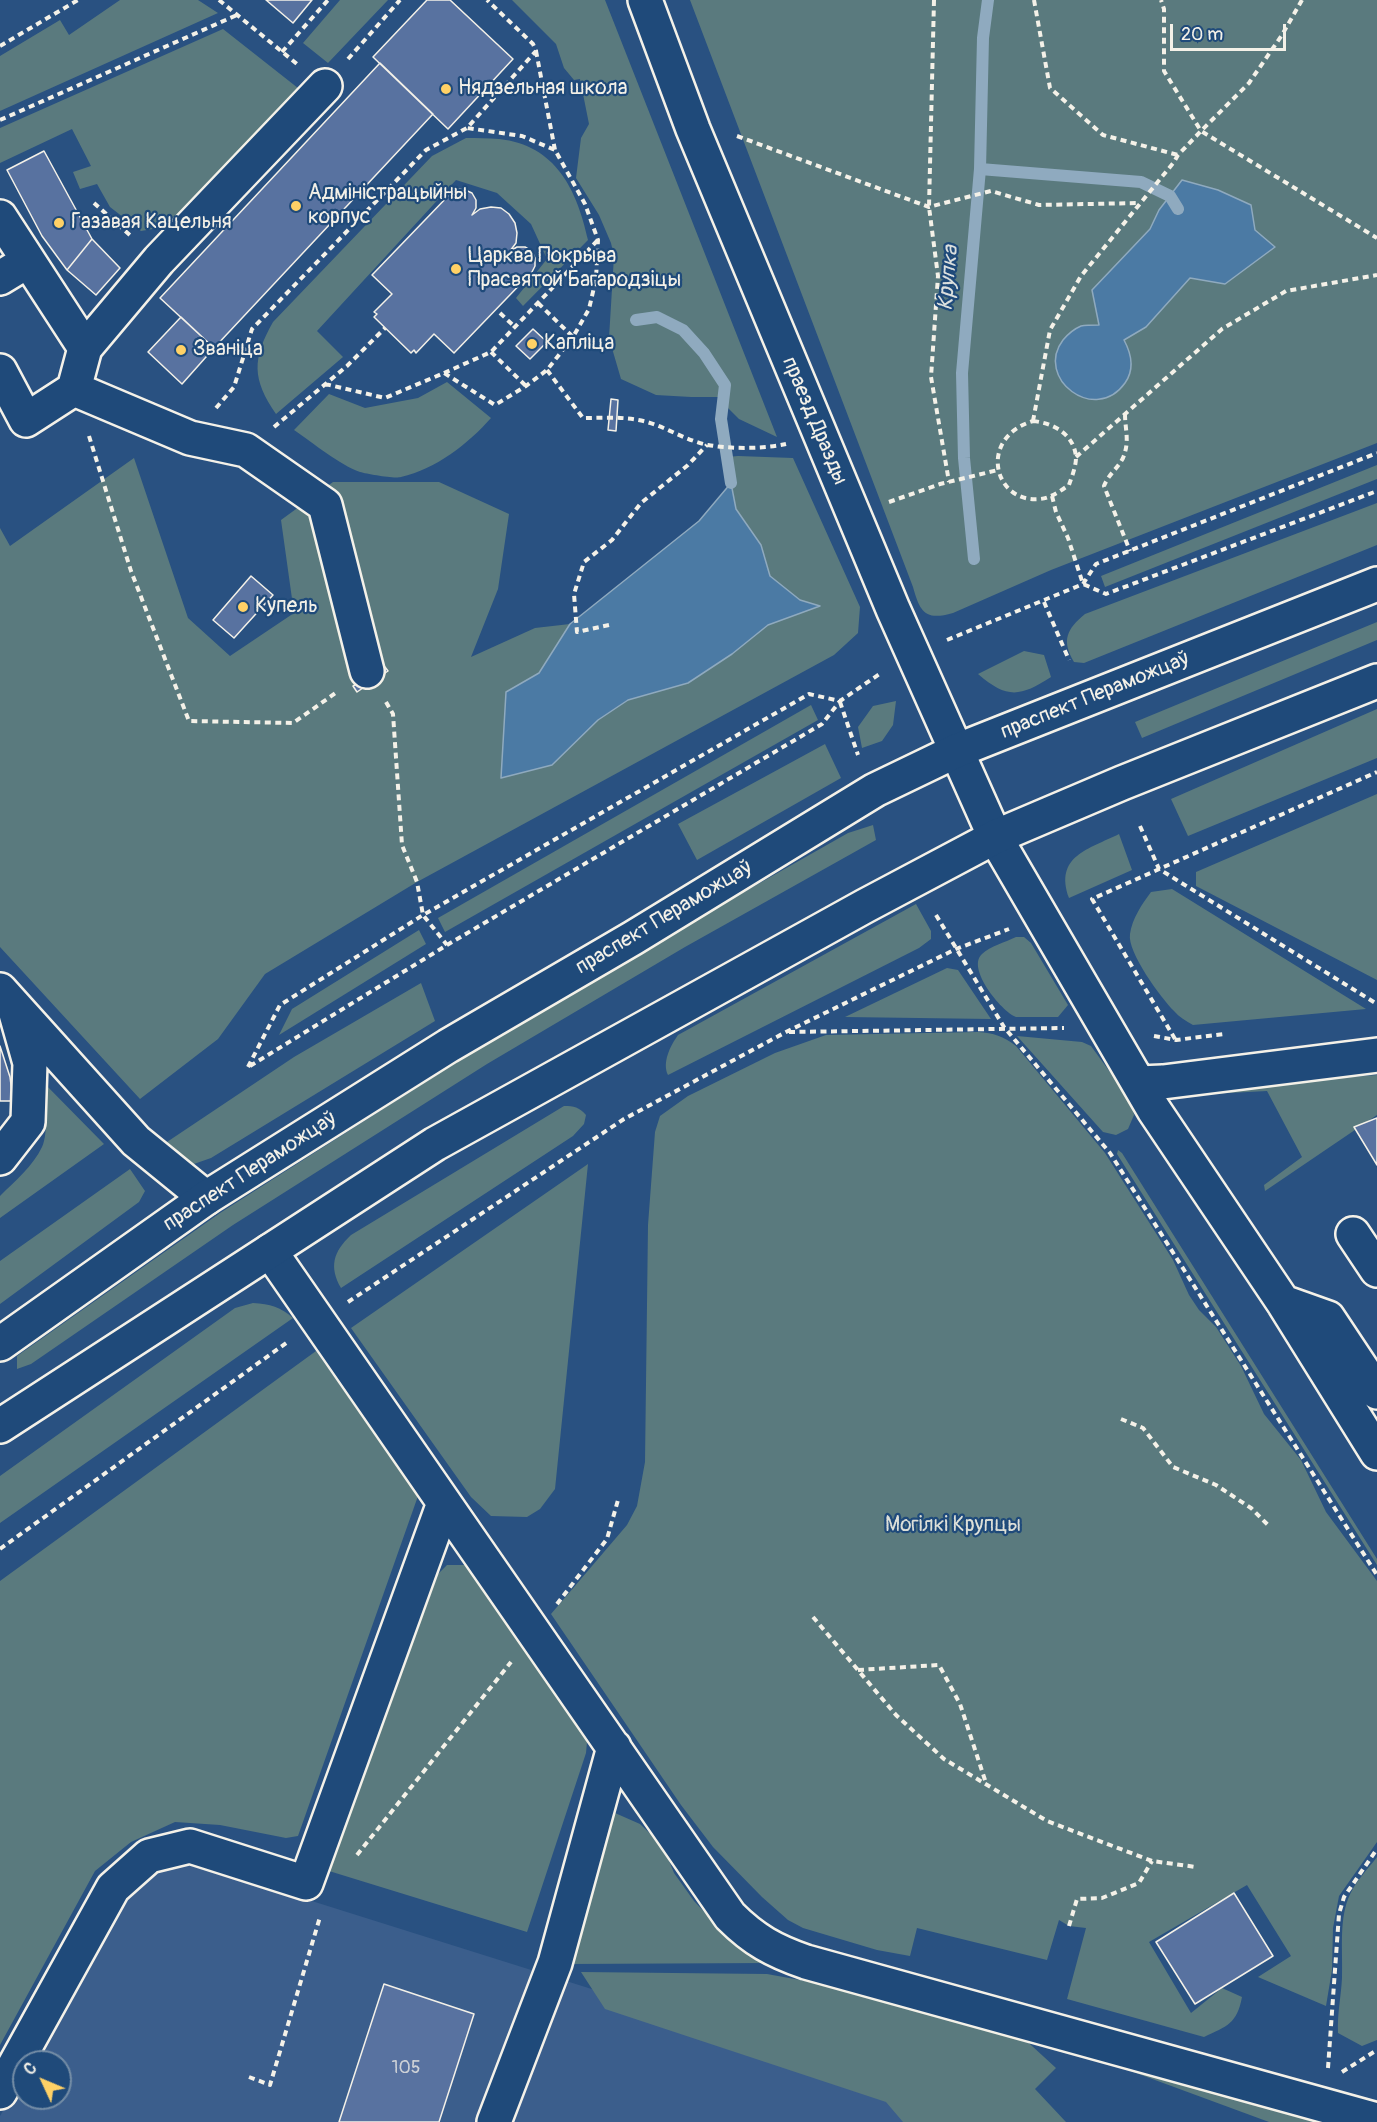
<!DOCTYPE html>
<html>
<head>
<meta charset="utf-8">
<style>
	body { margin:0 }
	#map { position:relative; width:1377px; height:2122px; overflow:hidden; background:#295181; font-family:Pangolin,sans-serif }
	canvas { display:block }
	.north { position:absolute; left:12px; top:2050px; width:60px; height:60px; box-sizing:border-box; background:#1f4a7a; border:2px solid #748da6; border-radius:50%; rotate:314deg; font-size:16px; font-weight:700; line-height:24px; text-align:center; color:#f4f1e8 }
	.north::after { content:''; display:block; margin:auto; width:21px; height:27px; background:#ffd166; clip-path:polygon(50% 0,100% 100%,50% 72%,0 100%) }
	.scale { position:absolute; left:1170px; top:24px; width:116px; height:27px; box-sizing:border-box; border:3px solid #f4f1e8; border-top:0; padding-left:8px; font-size:18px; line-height:21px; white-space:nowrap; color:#f4f1e8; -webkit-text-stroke:4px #1f4a7a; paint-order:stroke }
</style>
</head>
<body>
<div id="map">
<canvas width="1377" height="2122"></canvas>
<div class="north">С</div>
<div class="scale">20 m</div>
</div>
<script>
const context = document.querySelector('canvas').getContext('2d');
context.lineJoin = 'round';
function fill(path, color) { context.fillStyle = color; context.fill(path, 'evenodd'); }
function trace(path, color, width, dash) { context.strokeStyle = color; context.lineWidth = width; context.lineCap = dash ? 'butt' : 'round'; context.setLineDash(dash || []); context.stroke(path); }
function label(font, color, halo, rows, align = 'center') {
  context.font = font + ' Pangolin,sans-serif'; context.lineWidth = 4.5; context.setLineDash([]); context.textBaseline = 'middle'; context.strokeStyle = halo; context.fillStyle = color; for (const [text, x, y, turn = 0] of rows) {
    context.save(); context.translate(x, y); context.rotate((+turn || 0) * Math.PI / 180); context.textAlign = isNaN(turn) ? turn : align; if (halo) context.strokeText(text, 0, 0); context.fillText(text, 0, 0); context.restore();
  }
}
fill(new Path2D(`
	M191 1863 881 2080 919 2122H0V2116L24 2073V2098H60V2062H30L124 1893 155 1868Z`), '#3b5e8c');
fill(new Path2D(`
	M120 0H198L218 13 0 111V56L60 20 69 35Z
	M340 0H388L328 63 303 43Z
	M512 0H605L777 437 739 419 728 408V397H691L656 395 621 379 609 338 614 256 611 243 599 215 576 178 581 138 589 124 580 79 574 80 564 68 556 44Z
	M690 0H1377V443L1051 570 953 613C925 621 920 612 913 587Z
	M223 29 303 92 176 225 141 231 110 207 97 184 80 189 73 172 91 166 72 129 0 163V128Z
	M466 138C477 138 488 138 499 139 556 145 577 190 588 240L523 306 516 298 547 259 531 224 497 193 456 180 317 331 343 357 276 414C252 379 252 359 273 322L432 156Z
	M447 382 491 418C468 444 436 469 401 477 394 479 368 474 360 472 340 465 313 443 294 430L329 394 365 408 418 398Z
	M738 456 793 458 860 607 858 633 834 655 417 882 265 974 218 1039 140 1099 0 947V528L10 546 134 458 188 618 230 656 294 613 281 520 333 482H439L509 514 498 589 471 657 535 628 570 624 539 673 506 692 552 765 598 720 628 700 688 683 732 654 768 625 819 606 800 600 770 576 761 545 736 509 727 457Z
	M1377 465V479L1105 587 1101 576Z
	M1377 503V545L1084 663 1074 662C1061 640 1067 629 1085 614Z
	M1377 622V640L1142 738 1135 722Z
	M1024 651 1044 655 1051 677C1020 697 1007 699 978 674Z
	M896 701 893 725 882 741 862 748 858 727 873 706Z
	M811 705 818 720 445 932 438 918Z
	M1377 709V758L1188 836 1171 799Z
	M825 744 841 778 697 860 678 824Z
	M1377 794V980L1196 886V872Z
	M873 825 876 840 685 947 487 1064 233 1225 31 1364 17 1369V1356L220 1213 474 1051 677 930 848 833Z
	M1119 834 1132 870 1069 898C1054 856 1089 849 1119 834Z
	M1172 889 1366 1009 1193 1025C1186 1021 1179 1017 1174 1011 1161 998 1127 952 1130 934 1132 919 1142 904 1151 892Z
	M916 904 931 931V939L919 948 668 1075C662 1063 670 1046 678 1035Z
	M419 930 426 944 279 1035 292 1009Z
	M1016 937H1024L1031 943 1068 1005 1058 1017H1016C1001 1011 966 968 982 954 990 946 1006 942 1016 937Z
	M947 968 958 970 991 1019 845 1017Z
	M421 983 435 1021 211 1158 191 1165 155 1150 294 1057Z
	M978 1032C994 1033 1003 1036 1016 1046L1105 1153 1173 1260 1189 1295 1199 1310 1216 1327 1241 1366 1264 1414 1301 1460 1326 1512 1377 1581V1842L1339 1896 1333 1928 1332 1970 1326 2006 1258 1977 1291 1956 1247 1885 1149 1942 1191 2013 1222 1988 1242 1997C1237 2024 1227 2026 1204 2037L1067 1999 1086 1928 1069 1926 1059 1920 1047 1960 917 1928 910 1956 877 1950 803 1928 788 1920 762 1897 713 1847 681 1805 551 1614 627 1525 637 1506 645 1462 648 1225 655 1132 660 1116 688 1096 775 1053 826 1035Z
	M1017 1036 1082 1042 1091 1046 1131 1101 1134 1115 1128 1129 1116 1135 1103 1132Z
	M1377 1075V1115L1265 1191 1264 1185 1302 1157 1267 1091 1210 1094 1209 1088Z
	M43 1082 104 1144 0 1218V1196C15 1181 33 1166 42 1147 49 1133 45 1098 43 1082Z
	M564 1106C574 1106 579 1107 586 1115L584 1124 573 1136 341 1288C329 1267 333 1252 351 1235Z
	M1118 1150 1122 1153 1377 1559V1565L1117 1154Z
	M588 1164 555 1489 540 1509 527 1517 491 1516 471 1497 351 1328Z
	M130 1169 145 1191 139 1202 0 1304V1261Z
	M253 1303C270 1304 281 1307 293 1318L0 1523V1476L235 1308Z
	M316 1351 418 1496 298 1836 286 1838 220 1825 175 1822 131 1842 95 1871 0 2045V1581Z
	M447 1565H465L584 1729 587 1742 586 1753 527 1932 329 1871 438 1574Z
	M615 1813 640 1824 663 1846 674 1873 694 1901 713 1921 731 1939 769 1963 566 1964Z
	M1377 1857V2040L1362 2046 1338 2033C1337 2014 1341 1997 1342 1978 1343 1952 1339 1923 1348 1899 1354 1883 1367 1870 1377 1857Z
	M581 1972 767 1974 811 1982 1019 2034 1056 2068 1035 2089 1066 2122H903L886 2102 605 2009Z
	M1098 2059 1336 2122H1269Z`), '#5a7a7e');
const water = new Path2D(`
	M1182 180 1218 190 1251 205 1255 230 1275 247 1225 284 1190 278 1146 327 1124 340C1131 353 1135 369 1125 383 1095 425 1034 378 1063 340 1068 334 1074 329 1081 326 1086 325 1094 325 1099 325L1092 290 1150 229 1159 210Z
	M731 483 736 509 761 545 770 576 800 600 820 606 768 625 732 654 688 683 628 700 598 720 552 765 501 778 506 692 539 673 570 624 699 521Z`);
fill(water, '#4b7aa4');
trace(water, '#8faabf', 1.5);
trace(new Path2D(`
	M980 169 1141 182 1170 196 1178 209
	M636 320 657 317 683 330 704 353 725 385 721 419 731 483
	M974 559 964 458 962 373 980 169 983 38 988 0`), '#8faabf', 12);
const building = new Path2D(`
	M266 0H312L293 23Z
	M427 0H450L513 59 448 129 373 57Z
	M380 63 433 114 214 348 160 298Z
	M44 151 92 239 67 270 42 236 7 170Z
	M457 189 465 190 472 193 476 200V208L472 215 480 209 491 207 501 208 509 214 515 223 517 233 516 243 510 251 517 247H525L532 251 535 258V266L532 272 454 353 434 334 416 353 414 350 411 353 374 317 377 314 374 312 392 294 372 275 450 194Z
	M92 239 120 268 96 295 67 270Z
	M181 317 214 348 182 384 148 352Z
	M533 329 547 342 530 359 516 346Z
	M611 399 618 400 616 431 608 430Z
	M251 576 273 595 234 638 213 620Z
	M385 667 388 671 357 692 353 686Z
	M0 1046 10 1077 13 1101H0Z
	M1377 1118V1165L1354 1127Z
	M1234 1893 1273 1956 1195 2004 1156 1942Z
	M384 1984 474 2014 439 2122H339Z`);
fill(building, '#5872a0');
trace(building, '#f4f1e8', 1.5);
const minor = new Path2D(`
	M645 0 693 129 893 609 995 837 1154 1110 1283 1302 1377 1453
	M0 217 85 348 74 389 26 420 0 371
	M0 278 28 261
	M85 348 159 260 325 86
	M74 389 190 438 246 450 325 505 367 671
	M0 990 136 1141 206 1198
	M1139 1083 1163 1082 1377 1055
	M0 1158 28 1122 30 1063 15 1010
	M1353 1234 1377 1270
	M270 1251 730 1916C754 1940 774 1951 806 1962L1377 2120
	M1283 1302 1328 1318 1377 1392
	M0 2092 113 1888 149 1856 190 1846 306 1883 444 1503
	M494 2122 555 1963 614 1747`);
const major = new Path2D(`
	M0 1344 206 1198 448 1046 633 938 875 790 956 751 1377 584
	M0 1426 435 1144 865 906 995 837 1122 783 1377 681`);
trace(minor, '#f4f1e8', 38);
trace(major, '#f4f1e8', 38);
trace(new Path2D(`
	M219 0 297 64
	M934 0 929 207 938 276 931 377 949 482
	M1034 0 1050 88 1103 135 1178 155
	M1302 0 1282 35 1249 83 1201 131 1377 238
	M0 46 78 0
	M536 51 555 150
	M282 52 328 0
	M348 59 400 0
	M0 120 237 15
	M737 136 929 207 991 191 1039 205 1139 203
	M94 203 132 237
	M538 303 573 337
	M500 313 515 327
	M491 352 526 386
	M547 370 583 418C604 418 626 416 647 422 668 428 687 441 708 445 730 449 764 449 786 444
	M444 373 491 352 597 241
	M325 384 385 398 444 373 495 405 526 386 547 370 573 337 589 309 596 279 598 240 585 204 555 150 522 136 467 128
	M216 408 234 387 252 329 426 150 467 128 536 51 533 44 487 0
	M1125 414C1125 430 1130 441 1123 458 1118 468 1108 475 1104 486L1130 551
	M1033 421 1050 330 1081 276 1174 162 1178 155 1201 131 1164 71V9L1161 0
	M1033 421C1053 423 1074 434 1076 457 1076 467 1072 476 1069 485 1060 491 1051 498 1040 499 994 504 977 438 1033 421Z
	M274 427 347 366 385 328
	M89 436 131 571 189 721 293 723 337 692
	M1076 457 1222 329 1286 291 1377 275
	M1052 496 1056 512 1068 538 1083 584 1106 594 1377 491
	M889 502 940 484 998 470
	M1044 602 1069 660
	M609 625 577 632 574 594 584 562 612 540 641 503 688 465 707 445
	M947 640 1083 584 1096 564 1377 453
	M386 702 393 714 402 845 417 882 423 915 447 945
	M840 702 858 755
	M1140 826 1159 869 1377 1004
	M936 915 1004 1027 1110 1153 1377 1575
	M789 1032 1064 1028
	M1154 1036 1176 1040 1224 1034
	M1175 1039 1092 899 1377 772
	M250 1066 447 945 822 724 840 701
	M248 1067 280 1005 423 915 809 694 840 701 881 673
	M348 1302 624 1119 786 1032 956 949 1009 929
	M1121 1419 1143 1428 1173 1467 1216 1485 1251 1508 1268 1525
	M0 1549 289 1341
	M557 1604 607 1539 618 1500
	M813 1617 896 1715 944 1759 1047 1821 1152 1861 1196 1867
	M858 1670 939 1665 960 1704 986 1783
	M357 1855 511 1662
	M1069 1926 1077 1899 1102 1898 1139 1883 1152 1861
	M1328 2068 1339 1914 1344 1897 1377 1849
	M1342 2072 1377 2050
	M249 2077 270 2085 320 1917`), '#f4f1e8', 4, [6, 4.5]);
trace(minor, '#1f4a7a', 33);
trace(major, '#1f4a7a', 33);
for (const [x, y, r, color] of [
	[446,89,6,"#ffd166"],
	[296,206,6,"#ffd166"],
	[59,223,6,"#ffd166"],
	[456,269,6,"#ffd166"],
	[532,344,6,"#ffd166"],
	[181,350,6,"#ffd166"],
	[243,607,6,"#ffd166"]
]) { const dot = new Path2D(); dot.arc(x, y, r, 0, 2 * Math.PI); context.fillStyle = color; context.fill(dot); trace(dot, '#1f4a7a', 2); }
label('18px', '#cdd1d6', null, [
	["105",406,2068]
]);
label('21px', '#f4f1e8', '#1f4a7a', [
	["Нядзельная школа",458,89],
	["Адміністрацыйны",308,194],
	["корпус",308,218],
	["Газавая Кацельня",71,223],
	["Царква Покрыва",468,257],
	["Прасвятой Багародзіцы",468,281],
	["Капліца",544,344],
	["Званіца",193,350],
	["Купель",255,607]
], 'left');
label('21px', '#f4f1e8', '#1f4a7a', [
	["праезд Дразды",814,421,67],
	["праспект Пераможцаў",1095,696,-22],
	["праспект Пераможцаў",664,918,-31],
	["праспект Пераможцаў",250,1172,-33]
]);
label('21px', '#dddfd8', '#1f4a7a', [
	["Могілкі Крупцы",953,1526]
]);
label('italic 22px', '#dbdfde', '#1f4a7a', [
	["Крупка",949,278,-85]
]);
</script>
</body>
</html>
